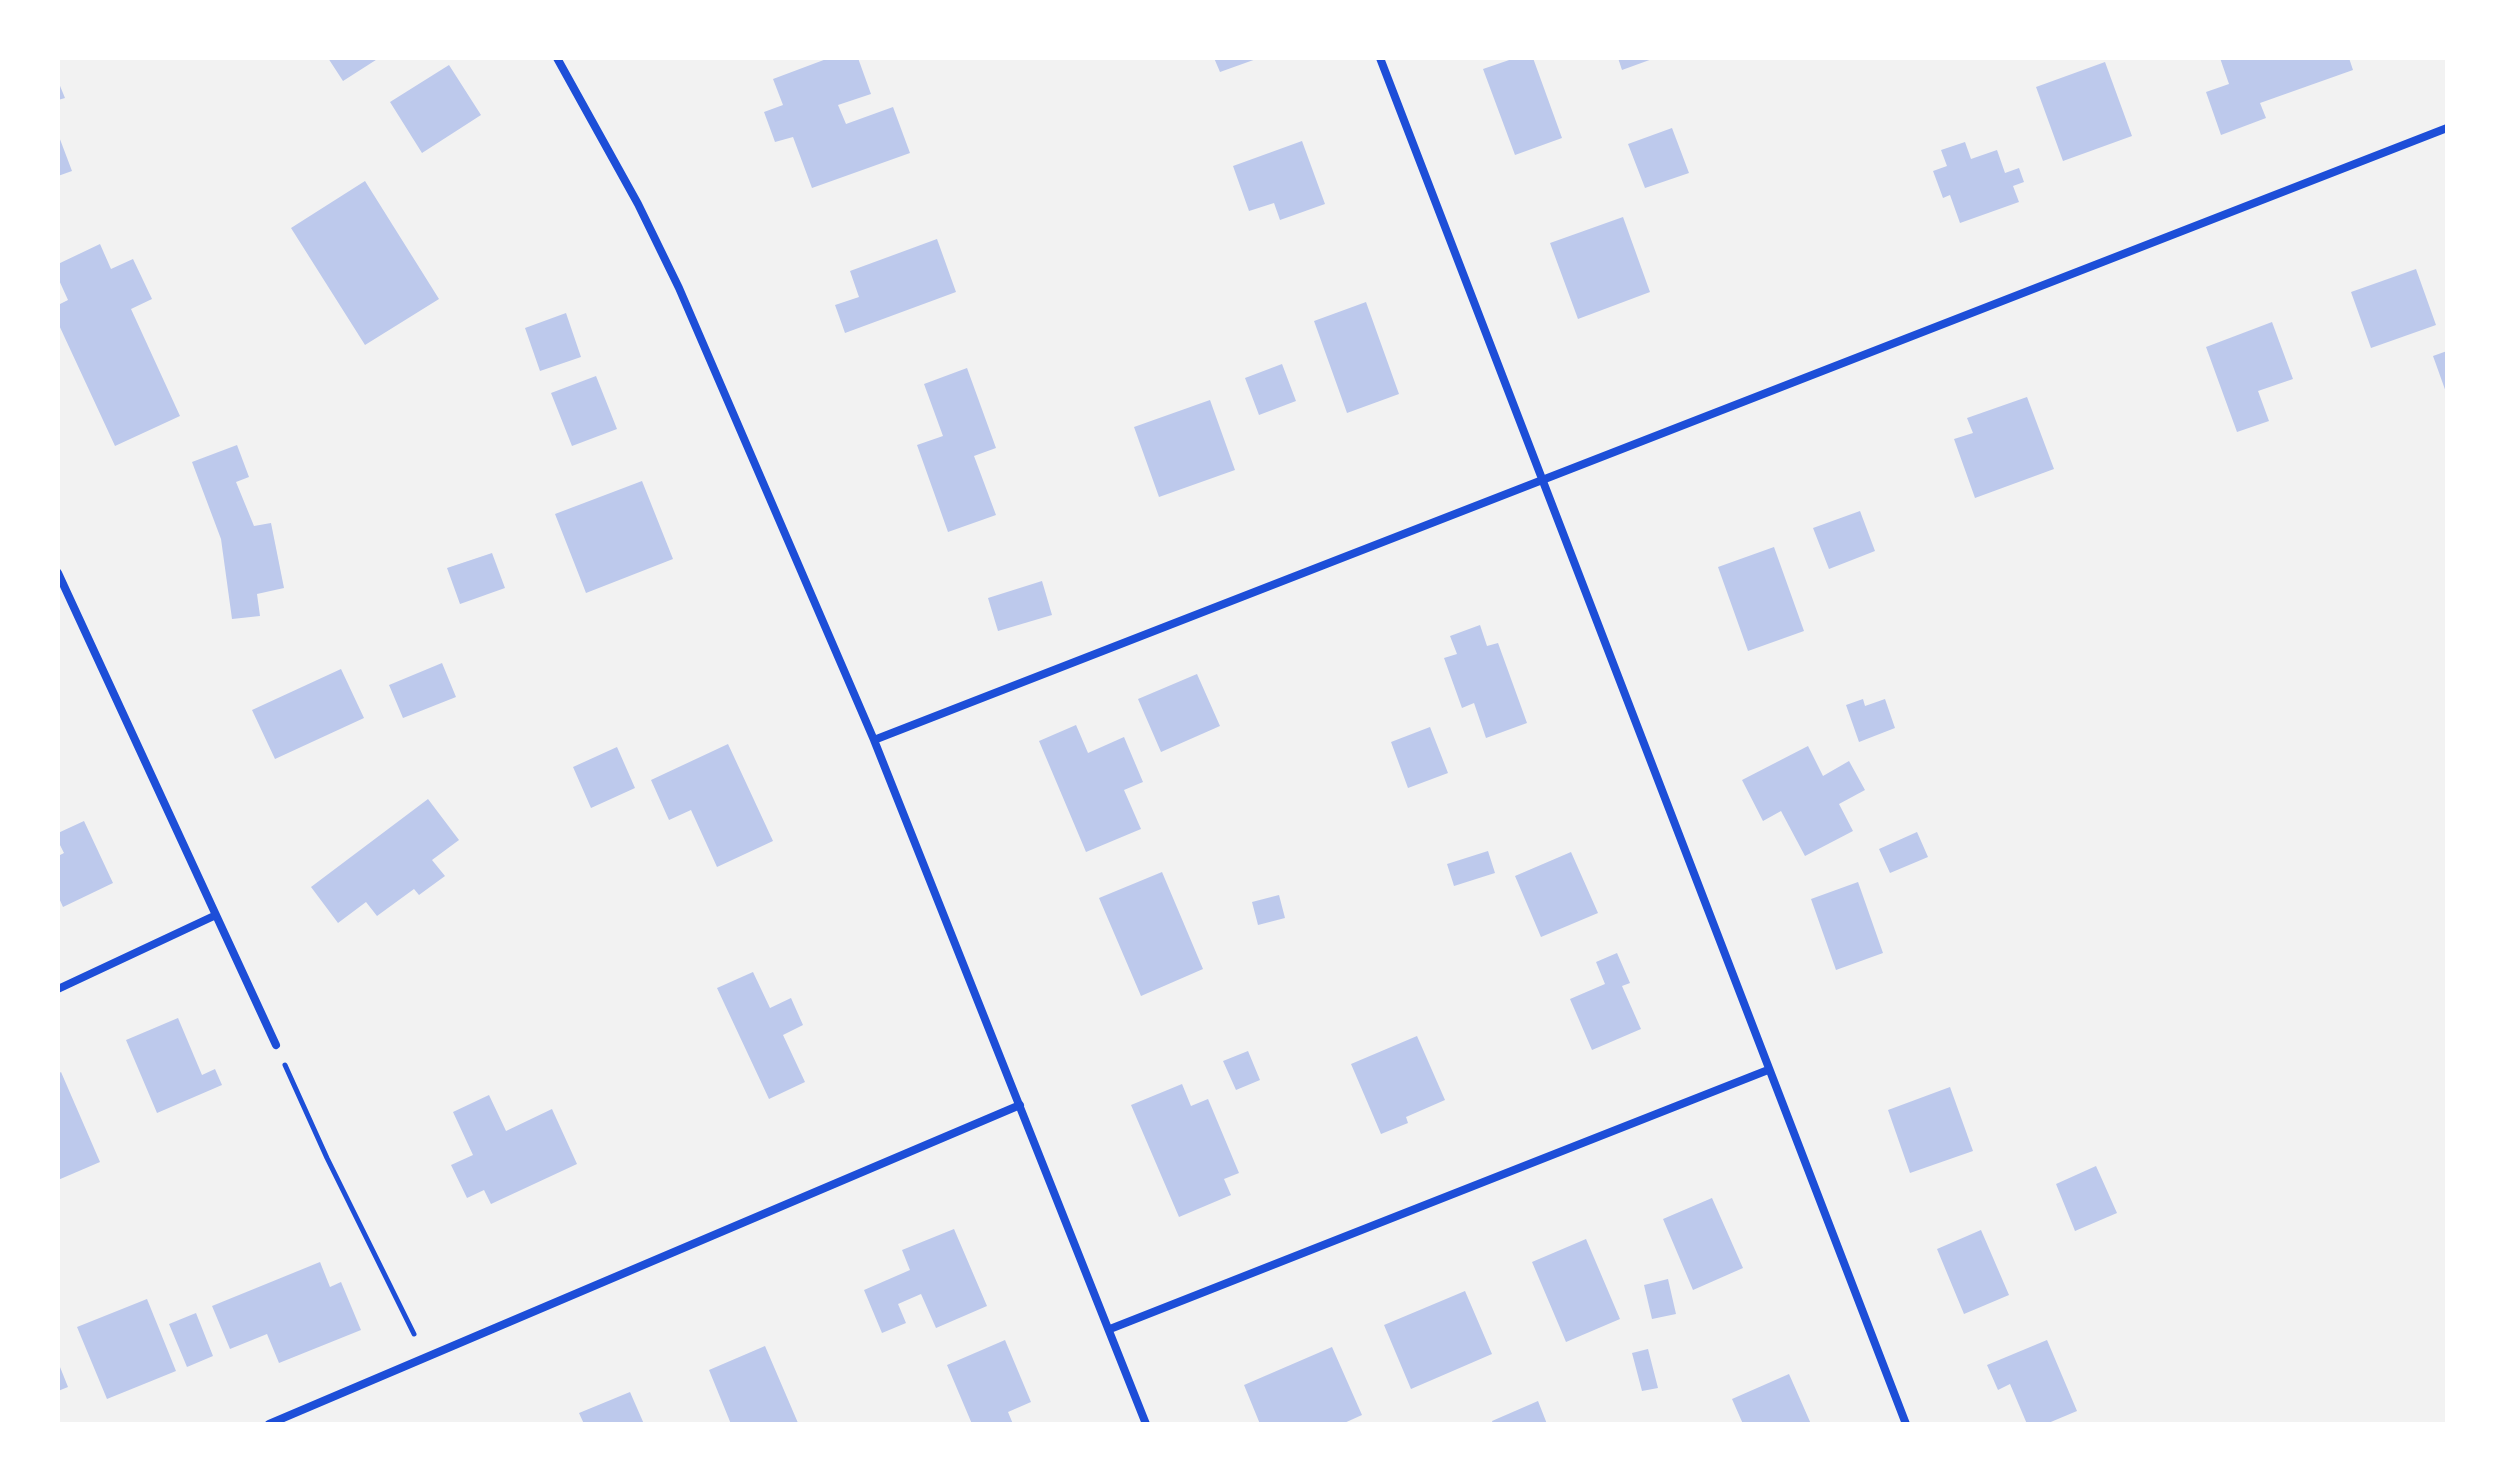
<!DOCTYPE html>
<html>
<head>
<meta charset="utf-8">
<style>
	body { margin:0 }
	#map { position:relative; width:2505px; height:1482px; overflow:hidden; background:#f2f2f2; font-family:Signika,sans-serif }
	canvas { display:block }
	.frame { position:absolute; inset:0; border:60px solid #fff; pointer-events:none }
</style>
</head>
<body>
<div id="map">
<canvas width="2505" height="1482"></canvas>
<div class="frame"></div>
</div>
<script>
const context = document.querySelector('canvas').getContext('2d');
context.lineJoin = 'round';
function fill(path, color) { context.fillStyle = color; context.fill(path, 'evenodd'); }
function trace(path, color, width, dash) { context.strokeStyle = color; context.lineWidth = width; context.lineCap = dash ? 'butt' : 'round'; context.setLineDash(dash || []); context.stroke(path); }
fill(new Path2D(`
	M328 58H379L343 81Z
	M829 58H858L871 94 838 105 846 124 893 107 910 153 812 188 793 137 775 142 764 112 783 105 773 79Z
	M1214 58H1259L1220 72Z
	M1515 58H1533L1562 138 1515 155 1483 69Z
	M1618 58H1655L1622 70Z
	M2220 58H2349L2353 70 2260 103 2266 118 2221 135 2206 92 2229 84Z
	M2105 62 2132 136 2063 161 2036 87Z
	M449 65 481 115 422 153 390 102Z
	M58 81 65 98 58 100Z
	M1672 128 1689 173 1645 188 1628 144Z
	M58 134 72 171 58 176Z
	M1302 141 1325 204 1280 220 1274 203 1249 211 1233 166Z
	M1965 142 1971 159 1997 150 2005 173 2019 168 2024 182 2013 186 2019 202 1960 223 1950 195 1943 198 1933 171 1947 166 1941 150Z
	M365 181 439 299 365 345 291 228Z
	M1623 217 1650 292 1578 319 1550 243Z
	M937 239 956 292 845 333 835 305 859 297 850 271Z
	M100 244 111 269 133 259 152 299 131 309 180 416 115 446 58 323V305L68 300 58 278V264Z
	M2416 269 2436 325 2371 348 2351 292Z
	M1366 302 1399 394 1347 413 1314 321Z
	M566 313 581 357 540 371 525 328Z
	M2272 322 2293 379 2258 391 2269 421 2237 432 2206 347Z
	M2447 351V395L2433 356Z
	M1282 364 1296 401 1259 415 1245 378Z
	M967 368 996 448 974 456 996 515 948 532 917 445 943 436 924 384Z
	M596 376 617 429 572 446 551 393Z
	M2027 397 2054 469 1975 498 1954 439 1973 433 1967 418Z
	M1210 400 1235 470 1159 497 1134 427Z
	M237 445 249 477 236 482 254 526 271 523 284 588 257 594 260 616 232 619 221 539 192 462Z
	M642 481 673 559 586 593 555 514Z
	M1860 511 1875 551 1829 569 1813 528Z
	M1774 547 1804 631 1748 651 1718 567Z
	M492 553 505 588 460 604 447 568Z
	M1042 581 1052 615 998 631 988 598Z
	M1480 625 1487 646 1498 643 1527 723 1486 738 1474 703 1462 708 1444 658 1457 654 1450 636Z
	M442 663 456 697 403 718 389 685Z
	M341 669 364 718 275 759 252 710Z
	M1197 674 1220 726 1161 752 1138 699Z
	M1863 699 1865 706 1885 699 1895 728 1859 742 1846 705Z
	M1076 725 1088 753 1124 737 1143 782 1124 790 1141 829 1086 852 1039 741Z
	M1430 727 1448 773 1408 788 1391 742Z
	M728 744 773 841 717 867 691 810 669 820 651 780Z
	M1808 746 1823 776 1849 761 1865 790 1839 804 1853 831 1805 856 1781 811 1763 821 1742 780Z
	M617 747 635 788 591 808 573 767Z
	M428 799 459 840 432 860 445 876 419 895 414 889 377 916 366 902 338 923 311 887Z
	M84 821 113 883 63 907 58 896V856L64 853 58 841V833Z
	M1917 832 1928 857 1890 873 1879 849Z
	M1488 851 1495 873 1454 886 1447 864Z
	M1571 852 1598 913 1541 937 1515 876Z
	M1162 872 1203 969 1141 996 1099 898Z
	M1858 882 1883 953 1836 970 1811 899Z
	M1279 895 1285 918 1258 925 1252 902Z
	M1617 953 1630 983 1622 986 1641 1029 1592 1050 1570 999 1605 984 1596 962Z
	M753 972 770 1008 791 998 803 1025 783 1035 805 1082 769 1099 717 988Z
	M178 1018 202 1075 215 1069 222 1085 157 1113 126 1040Z
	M1417 1036 1445 1100 1406 1117 1408 1123 1381 1134 1351 1064Z
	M1248 1051 1260 1080 1236 1090 1223 1061Z
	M61 1072 100 1162 58 1180V1074Z
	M1182 1084 1191 1106 1208 1099 1239 1173 1224 1179 1231 1195 1179 1217 1131 1105Z
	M1950 1087 1973 1151 1910 1173 1888 1110Z
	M489 1095 506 1131 552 1109 577 1164 491 1204 484 1190 467 1198 451 1165 473 1155 453 1112Z
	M2096 1166 2117 1213 2075 1231 2056 1184Z
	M1712 1198 1743 1268 1693 1290 1663 1219Z
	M954 1229 987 1306 936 1328 921 1294 898 1304 906 1323 882 1333 864 1290 910 1270 902 1250Z
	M1981 1230 2009 1295 1964 1314 1937 1249Z
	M1586 1239 1620 1319 1566 1342 1532 1262Z
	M320 1262 330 1287 341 1282 361 1330 279 1363 267 1334 230 1349 212 1306Z
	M1668 1279 1676 1314 1652 1319 1644 1285Z
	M1465 1291 1492 1354 1411 1389 1384 1325Z
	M147 1299 176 1371 107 1399 77 1327Z
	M196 1313 213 1356 187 1367 169 1324Z
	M1005 1340 1031 1402 1008 1412 1013 1424H972L947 1365Z
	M2047 1340 2077 1411 2046 1424H2027L2010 1384 1998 1390 1987 1365Z
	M765 1346 798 1423 731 1424 709 1370Z
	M1332 1347 1362 1415 1342 1424H1260L1244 1385Z
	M1648 1349 1658 1388 1642 1391 1632 1353Z
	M58 1362 68 1387 58 1391Z
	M1789 1374 1811 1424H1743L1732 1399Z
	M630 1392 644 1424H584L579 1413Z
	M1538 1401 1547 1424H1493L1492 1421Z`), '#bdc9ec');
trace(new Path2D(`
	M285 1065 327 1158 414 1334`), '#1d4ed8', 5);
trace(new Path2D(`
	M557 58 638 204 679 288 874 740 1146 1424
	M1380 58 1906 1424
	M58 573 276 1045
	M874 740 2447 128
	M58 989 216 915
	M1110 1329 1768 1070
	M269 1424 1020 1105`), '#1d4ed8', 8);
</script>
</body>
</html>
